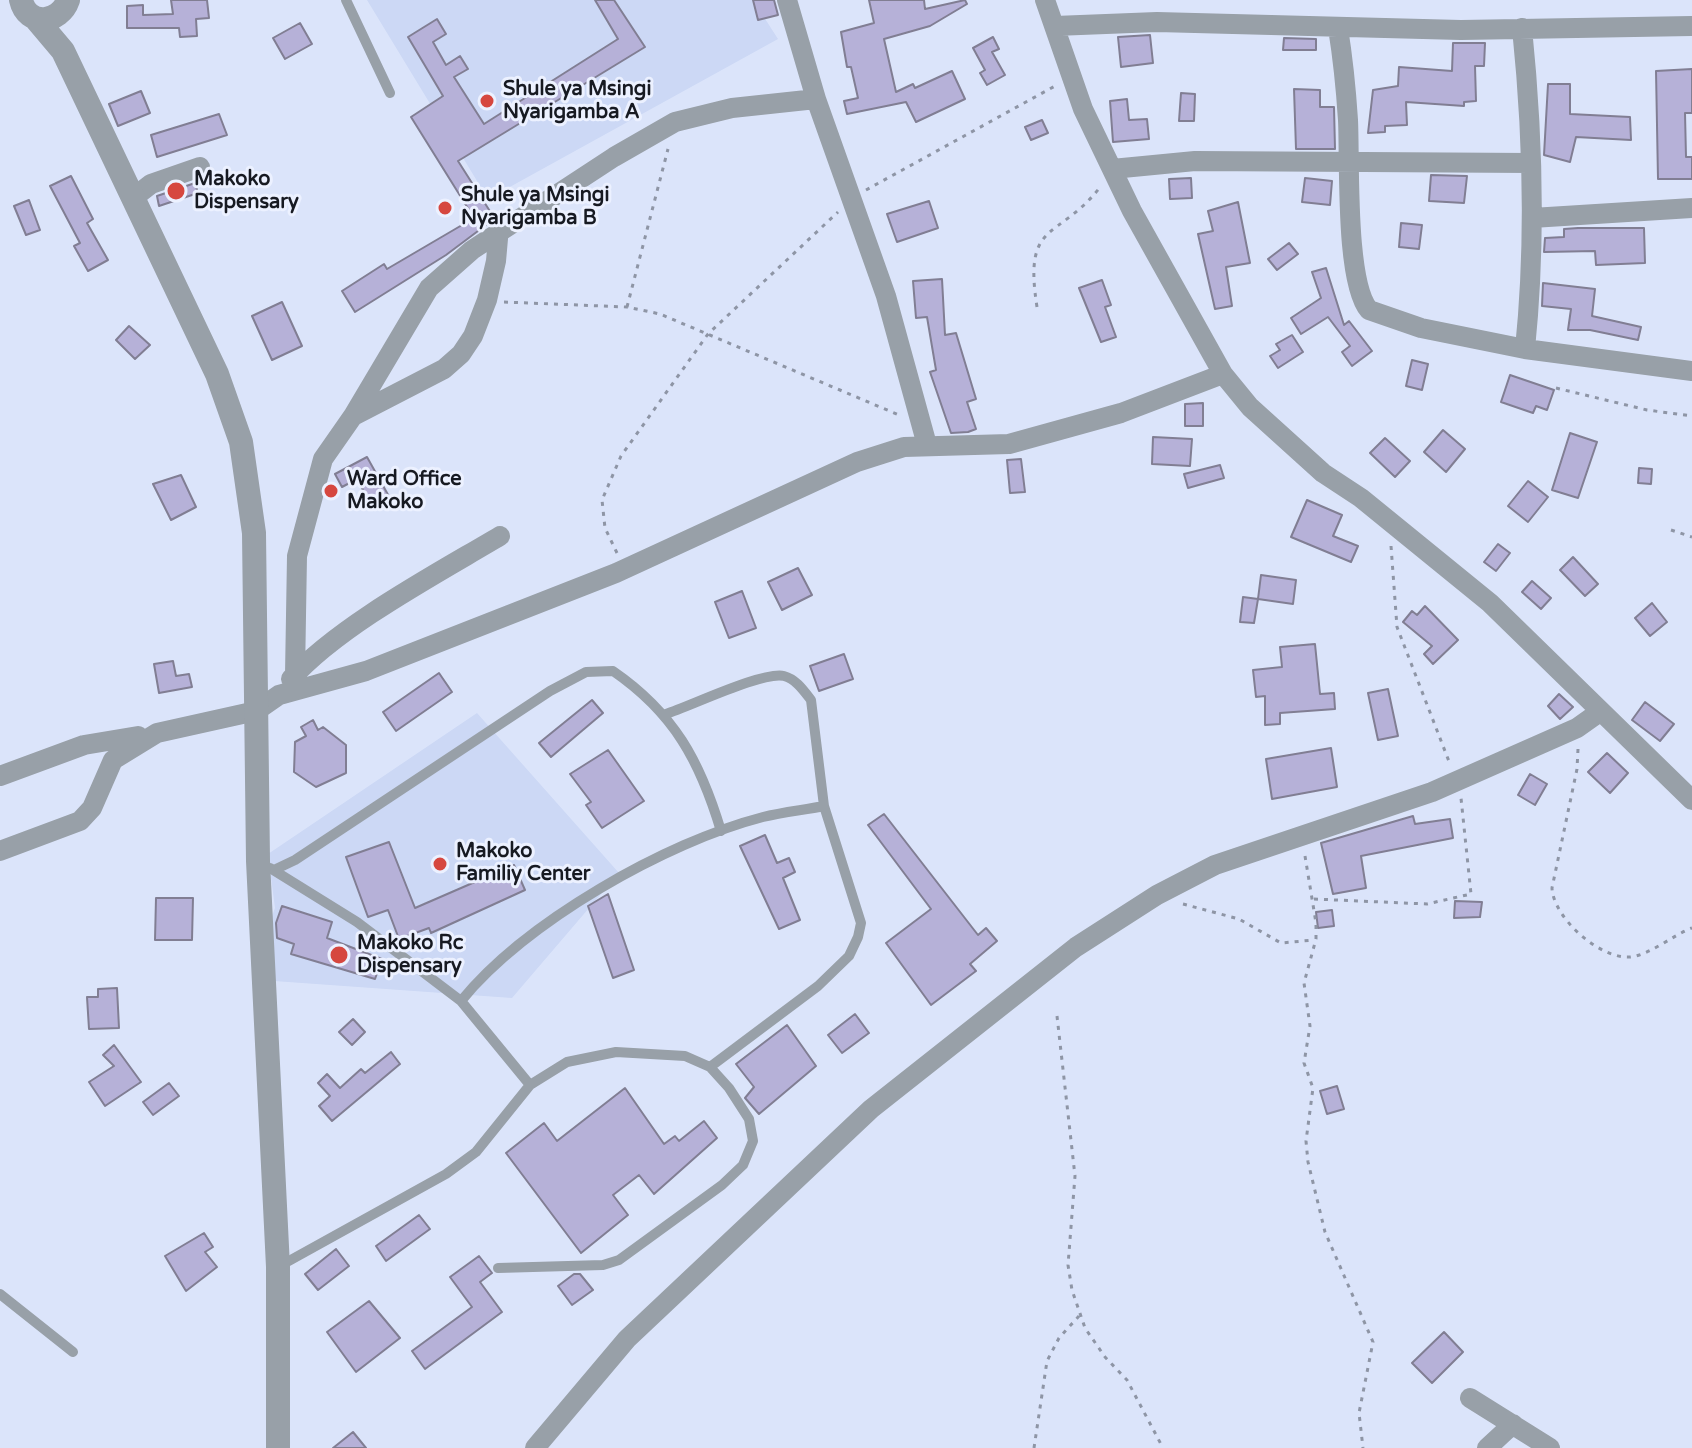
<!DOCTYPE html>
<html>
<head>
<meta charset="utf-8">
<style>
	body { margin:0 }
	canvas { display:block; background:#dbe4fa }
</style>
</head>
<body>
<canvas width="1692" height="1448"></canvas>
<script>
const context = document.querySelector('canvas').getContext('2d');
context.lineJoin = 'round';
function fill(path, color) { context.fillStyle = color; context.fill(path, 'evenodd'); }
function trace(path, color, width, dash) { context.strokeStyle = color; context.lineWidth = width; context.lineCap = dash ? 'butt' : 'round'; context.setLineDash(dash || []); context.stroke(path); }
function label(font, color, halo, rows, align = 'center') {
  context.font = font + ' "Varela Round",sans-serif'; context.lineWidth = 6; context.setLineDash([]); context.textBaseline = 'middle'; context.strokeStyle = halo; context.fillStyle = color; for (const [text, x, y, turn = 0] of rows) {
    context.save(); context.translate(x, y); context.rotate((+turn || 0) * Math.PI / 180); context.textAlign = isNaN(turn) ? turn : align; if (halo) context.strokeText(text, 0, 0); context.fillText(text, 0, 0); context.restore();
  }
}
fill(new Path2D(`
	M367 0H753L778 39 488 199Z
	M477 713 619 873 512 998 274 981 264 938 275 908 268 854Z`), '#ccd8f5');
const building = new Path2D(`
	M171 0H207L209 18 196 19 197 36 180 37 179 28H127V6L143 5V15L173 14Z
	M595 0H614L645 47 458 161 493 216 486 225 446 255 355 312 342 291 384 264 387 269 474 218 411 117 443 96 408 37 437 19 446 34 433 42 446 65 460 56 468 69 454 77 484 124 618 39Z
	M753 0H774L778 15 758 20Z
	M869 0H924L925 9 965 0 967 4 930 26 884 39 896 92 913 84 915 88 952 71 965 99 916 122 906 102 847 114 844 101 858 98 851 67H847L841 32 874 23Z
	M300 23 312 44 285 59 273 38Z
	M1150 35 1153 63 1121 67 1118 37Z
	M993 37 999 49 992 52 1005 75 987 85 980 73 985 70 973 48Z
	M1284 38 1316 39V50H1283Z
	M1453 43H1485L1484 66H1475L1476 101 1464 102V106L1406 102 1407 125 1385 126V132L1368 133 1373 90 1398 86 1399 67 1452 71Z
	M1692 69V113H1685L1686 157H1692V179H1658L1656 71Z
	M1548 84H1570V114L1630 117 1631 140 1576 137 1570 162 1544 155Z
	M1294 89 1320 90V107H1334L1335 149H1296Z
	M141 91 150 113 118 126 109 104Z
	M1181 93 1195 94 1194 121H1179Z
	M1127 99 1129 120 1147 119 1149 139 1113 142 1110 101Z
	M219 114 227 135 157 157 151 135Z
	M1042 120 1048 133 1031 140 1025 127Z
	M1431 175 1467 176 1464 203 1429 201Z
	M71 176 93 219 87 223 108 260 88 271 74 246 80 243 50 186Z
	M1191 178 1192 198 1170 199 1169 179Z
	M1305 178 1332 181 1330 205 1302 202Z
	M195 183 198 193 159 206 157 196Z
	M29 200 40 230 26 235 14 206Z
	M929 201 938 228 897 242 887 214Z
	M1238 202 1250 263 1226 267 1232 306 1215 309 1198 234 1213 231 1208 211Z
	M1401 223 1422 225 1419 249 1399 247Z
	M1578 228H1644L1645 263 1596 265 1595 251 1544 252 1545 238 1564 237V229Z
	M1289 243 1298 254 1277 270 1268 259Z
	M1326 268 1344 325 1349 321 1372 351 1352 366 1342 352 1350 346 1328 317 1301 334 1291 318 1321 298 1312 272Z
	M942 279 945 335 956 333 976 399 967 402 976 429 968 432 951 433 930 372 936 370 927 317 916 318 913 281Z
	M1102 280 1111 305 1105 307 1116 337 1101 342 1079 288Z
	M1543 283 1595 289 1592 316 1641 327 1638 340 1590 330H1568L1571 309 1542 306Z
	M282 302 302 346 272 360 252 316Z
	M129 326 150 345 135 359 116 340Z
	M1292 335 1303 352 1278 368 1270 356 1280 350 1276 344Z
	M1412 360 1428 364 1422 390 1406 386Z
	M1510 375 1554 390 1547 410 1536 406 1533 413 1501 402Z
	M1203 403V426H1185V404Z
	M1443 430 1465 449 1446 472 1424 452Z
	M1570 433 1597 442 1578 498 1552 490Z
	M1153 437 1192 439 1190 466 1152 464Z
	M1385 438 1410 461 1395 477 1370 453Z
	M367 457 391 500 374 510 357 479 342 487 335 474Z
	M1021 459 1025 492 1010 493 1007 460Z
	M1220 465 1224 478 1188 488 1184 474Z
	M1639 468 1652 469 1651 484 1638 483Z
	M181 475 196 507 171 520 153 484Z
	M1528 481 1548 497 1528 522 1508 506Z
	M1307 500 1342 515 1333 536 1358 546 1351 562 1291 537Z
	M1498 544 1510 553 1496 571 1484 562Z
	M1573 557 1598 584 1585 596 1560 570Z
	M798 568 812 595 782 610 768 582Z
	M1261 575 1296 580 1293 604 1258 599Z
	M1532 581 1551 598 1541 609 1522 592Z
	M742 591 756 628 729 638 715 602Z
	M1243 597 1258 599 1254 623 1240 622Z
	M1652 603 1667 622 1650 636 1635 618Z
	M1425 606 1458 640 1433 664 1424 654 1432 646 1403 622 1412 611 1417 615Z
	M1315 644 1320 694 1334 693 1335 709 1280 713V724L1265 725V696L1256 697 1253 670 1282 667 1280 647Z
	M844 654 853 679 819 691 810 666Z
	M173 661 176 676 189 674 192 687 159 693 154 664Z
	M439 673 452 692 396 731 383 712Z
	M1388 689 1398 736 1378 740 1368 693Z
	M1559 694 1573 707 1560 719 1548 706Z
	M592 700 603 713 551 757 539 743Z
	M1645 702 1674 724 1660 741 1632 720Z
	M313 720 318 730 323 727 346 745V773L316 787 294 772 295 742 306 736 301 727Z
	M1331 748 1337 787 1272 799 1266 759Z
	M608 750 644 801 602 828 586 805 591 802 570 774Z
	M1607 753 1628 773 1610 793 1588 772Z
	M1530 774 1547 784 1535 805 1518 795Z
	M884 814 978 935 986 928 997 941 970 964 976 971 931 1005 886 943 931 909 868 825Z
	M1413 816 1415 824 1450 819 1453 838 1361 856 1366 888 1333 894 1321 843Z
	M765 835 777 863 789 858 795 872 783 878 800 920 779 929 740 846Z
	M389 842 415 908 514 865 525 890 431 933 429 928 399 939 388 910 368 917 346 857Z
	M608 894 634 970 613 978 588 906Z
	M156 898H193L192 940H155Z
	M1455 901 1482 902 1480 917 1454 918Z
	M282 906 332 922 327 938 382 959 375 979 291 954 294 944 277 938 276 923Z
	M1332 910 1334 926 1318 928 1316 912Z
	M117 988 119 1028 89 1029 87 997H98V989Z
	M855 1014 869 1033 842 1053 828 1035Z
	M353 1019 365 1032 352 1045 339 1032Z
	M787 1025 816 1066 759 1114 745 1098 754 1087 736 1064Z
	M114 1045 141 1082 105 1106 89 1082 114 1066 103 1055Z
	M391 1052 400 1064 332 1121 319 1106 330 1096 318 1083 327 1074 340 1088 361 1069 365 1073Z
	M169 1083 179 1096 153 1115 143 1102Z
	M1337 1086 1344 1109 1327 1114 1320 1091Z
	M625 1088 664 1144 675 1136 679 1141 704 1121 717 1138 654 1194 639 1175 613 1195 628 1215 581 1253 506 1153 544 1123 557 1141Z
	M419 1215 430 1229 386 1261 376 1246Z
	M204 1233 213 1247 205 1252 217 1267 186 1291 165 1256Z
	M336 1249 349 1266 318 1290 305 1274Z
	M479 1256 492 1273 480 1282 502 1312 425 1369 412 1351 472 1307 450 1277Z
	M574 1274H580L593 1290 572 1305 558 1286Z
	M369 1301 400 1338 356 1372 327 1332Z
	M1444 1332 1463 1352 1432 1383 1412 1363Z
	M353 1432 366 1448H333Z`);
fill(building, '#b6b1d8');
trace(building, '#817e93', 2);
trace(new Path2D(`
	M866 190 1055 86
	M504 302 627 307 660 314 899 415
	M627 307 668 149
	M1037 307C1023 218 1058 242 1101 186
	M1556 388 1647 410 1692 416
	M1671 530 1692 537
	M1391 546 1397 627 1450 764
	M617 553 605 528 602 500 621 456 708 334 838 212
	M1578 749 1577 769 1552 888C1553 917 1599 959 1630 957 1650 955 1673 935 1692 928
	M1305 856 1316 923V939L1304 983 1310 1026 1304 1063 1313 1088 1306 1141 1308 1162 1325 1232 1373 1342 1359 1413 1363 1448
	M1314 899 1427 904 1471 894 1461 798
	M1183 904 1239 919 1281 943 1314 940
	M1057 1016 1075 1176 1068 1265 1072 1290 1085 1328 1105 1357 1127 1380 1163 1448
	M1034 1448 1047 1361 1059 1338 1079 1316`), '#8e95a5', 3, [4, 6]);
trace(new Path2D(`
	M346 0 390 93
	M666 714C691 706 763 671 784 676 796 679 804 691 811 700L824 806 861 923 858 937 849 956 818 986 710 1067
	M270 868 357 922 461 1001 530 1085
	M274 870 295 860 550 691 586 672 613 671C674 713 700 761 721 831
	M461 1001C525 922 666 842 763 817 783 812 804 810 824 806
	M278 1267 446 1174 476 1152 530 1085 567 1062 616 1052 685 1056 710 1067 729 1088 749 1119 753 1141 743 1165 722 1185 619 1260 603 1265 498 1268
	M0 1294 73 1352`), '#98a0a8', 10);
trace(new Path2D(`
	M787 0 816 99 886 296 927 445
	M1045 0 1083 109 1132 211 1223 374 1250 407 1323 473 1361 498 1490 603 1692 800
	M1055 26 1157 22 1461 30 1692 26
	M1338 28C1343 59 1346 89 1348 120 1350 160 1345 282 1369 310L1421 328 1525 349 1692 371
	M1522 28C1533 135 1536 242 1525 349
	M1112 169 1195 161 1531 163
	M133 198 151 184 200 167
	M1532 218 1692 208
	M353 416 429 288 472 250 614 157 675 122 732 108 816 99
	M295 675 297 556 323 459 353 416 444 369 461 354 473 336 487 300 496 261 499 227
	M291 679C338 626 438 573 500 536
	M0 776 84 745 138 736
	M0 851 80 821 92 808 113 760 157 733 256 711 279 695 366 671 616 573 857 462 904 447 1009 444 1121 413 1223 374
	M1470 1398 1550 1448
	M535 1448 627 1339 871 1109 1076 947 1157 895 1215 865 1432 792 1577 728 1601 711
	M1487 1448 1513 1424`), '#98a0a8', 20);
trace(new Path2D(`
	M21 0C27 27 60 24 68 0
	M36 19 63 51 217 374 241 442 254 533 258 861 278 1267V1448`), '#98a0a8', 24);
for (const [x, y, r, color] of [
	[487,101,8,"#d6473f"],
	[176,191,10,"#d6473f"],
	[445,208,8,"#d6473f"],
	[331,491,8,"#d6473f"],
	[440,864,8,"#d6473f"],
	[339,955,10,"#d6473f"]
]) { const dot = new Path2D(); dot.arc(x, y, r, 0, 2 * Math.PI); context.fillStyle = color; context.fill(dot); trace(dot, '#ecf1ff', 3); }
label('bold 20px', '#171a22', '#ecf1ff', [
	["Shule ya Msingi",503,90],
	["Nyarigamba A",503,113],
	["Makoko",194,180],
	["Dispensary",194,203],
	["Shule ya Msingi",461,196],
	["Nyarigamba B",461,219],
	["Ward Office",347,480],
	["Makoko",347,503],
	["Makoko",456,852],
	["Familiy Center",456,875],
	["Makoko Rc",357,944],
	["Dispensary",357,967]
], 'left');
</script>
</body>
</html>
